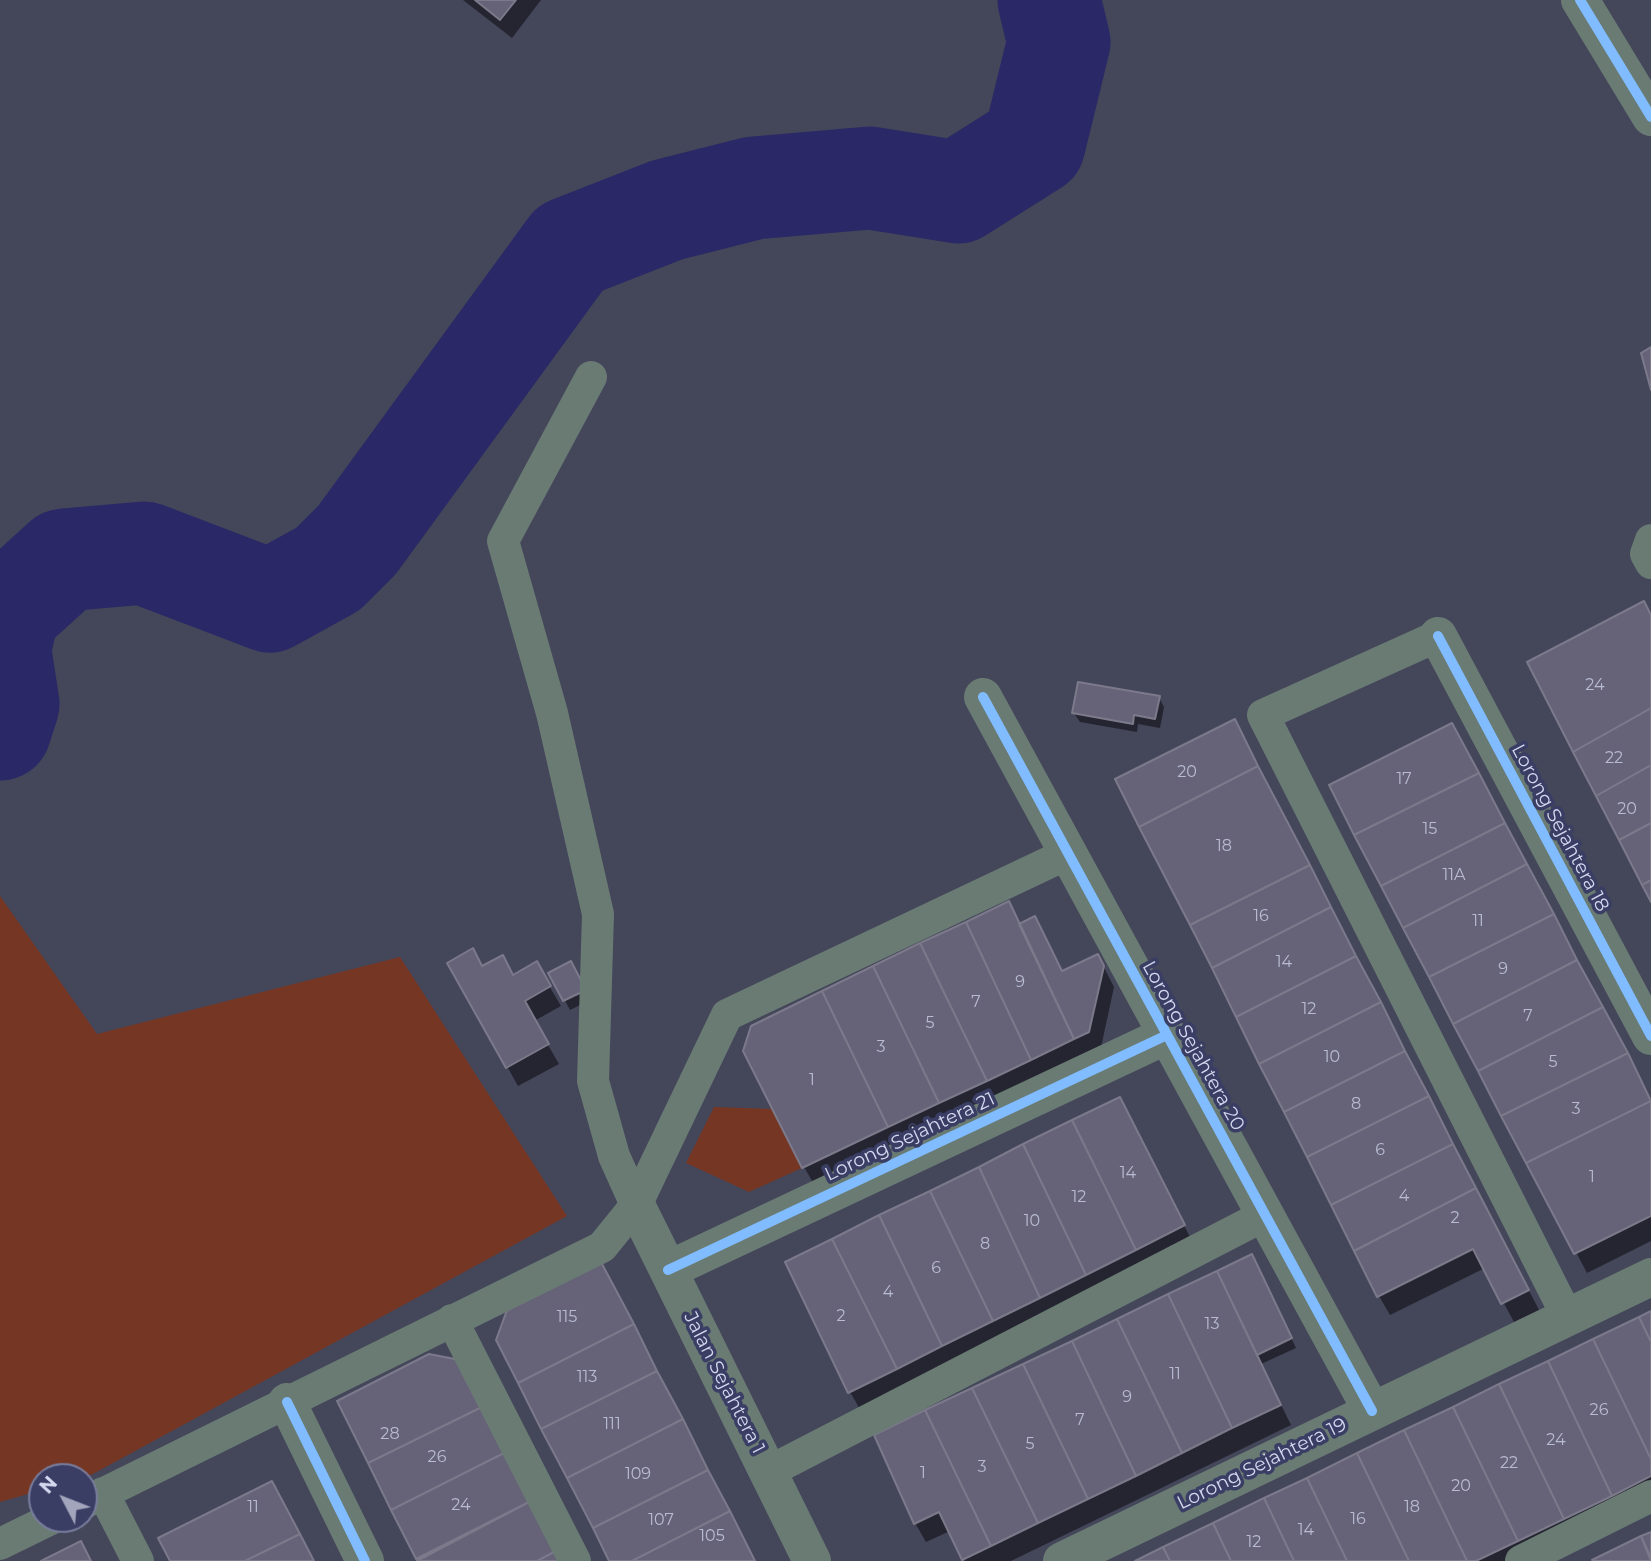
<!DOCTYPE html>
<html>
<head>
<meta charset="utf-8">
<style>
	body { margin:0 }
	#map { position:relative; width:1651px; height:1561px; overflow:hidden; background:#44465a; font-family:Montserrat,sans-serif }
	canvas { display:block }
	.north { position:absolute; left:28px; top:1463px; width:70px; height:70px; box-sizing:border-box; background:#3a3e64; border:2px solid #787c9c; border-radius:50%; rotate:312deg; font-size:19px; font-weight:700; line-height:28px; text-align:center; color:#d4d8ef }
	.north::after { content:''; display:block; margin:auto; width:24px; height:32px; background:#a2a5bb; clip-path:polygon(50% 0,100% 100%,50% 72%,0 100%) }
</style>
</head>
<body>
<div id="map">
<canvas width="1651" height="1561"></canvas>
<div class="north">N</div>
</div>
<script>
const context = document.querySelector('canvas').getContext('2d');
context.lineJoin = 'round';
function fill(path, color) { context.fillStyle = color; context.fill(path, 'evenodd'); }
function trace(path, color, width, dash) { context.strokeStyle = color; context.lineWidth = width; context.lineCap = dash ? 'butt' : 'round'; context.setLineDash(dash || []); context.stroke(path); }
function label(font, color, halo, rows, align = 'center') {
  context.font = font + ' Montserrat,sans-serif'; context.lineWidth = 7; context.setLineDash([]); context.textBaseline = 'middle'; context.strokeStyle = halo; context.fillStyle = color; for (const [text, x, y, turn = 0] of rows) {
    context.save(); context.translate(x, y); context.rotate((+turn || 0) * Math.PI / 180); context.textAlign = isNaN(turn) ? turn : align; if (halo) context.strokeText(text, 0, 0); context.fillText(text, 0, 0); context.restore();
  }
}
fill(new Path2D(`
	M0 896 97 1034 400 957 567 1216 91 1475 42 1477V1490L0 1502Z
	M714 1107 773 1109 802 1168 749 1192 686 1163Z`), '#753624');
fill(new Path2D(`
	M463 0H541L512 38Z
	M1159 698 1164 707 1160 728 1138 724 1137 732 1080 722 1074 713Z
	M1245 740 1539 1310 1514 1322 1485 1268 1390 1315 1379 1296Z
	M1463 745 1651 1100V1241L1587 1273 1331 786Z
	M1020 925 1062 973 1098 956 1114 987 1100 1052 815 1186 804 1167Z
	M570 963 590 1000 570 1010 551 974Z
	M450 964 513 977 536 964 561 1006 534 1021 559 1064 518 1086Z
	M1130 1119 1194 1245 861 1411 850 1392Z
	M1257 1265 1296 1348 1261 1364 1291 1425 1011 1561H965L950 1531 926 1542 915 1523Z
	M1651 1313V1501L1527 1561H1140Z
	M459 1362 560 1561H419L339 1402Z`), '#0007');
trace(new Path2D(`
	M0 647 8 611 64 560 144 553 270 601 328 569 357 540 570 248 667 210 754 188 870 178 958 192 1034 144 1059 42 1049 0
	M0 652 8 704 0 729`), '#2a2866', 103);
const building = new Path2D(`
	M475 0H516L500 20Z
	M1651 347V390L1641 353Z
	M1644 601 1651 615V708L1573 752 1527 662Z
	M1078 682 1160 696 1155 719 1134 715 1133 724 1072 713Z
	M1651 708V765L1596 796 1573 752Z
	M1235 719 1258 766 1139 827 1115 779Z
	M1452 723 1479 773 1354 835 1329 785Z
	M1651 765V823L1619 840 1596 796Z
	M1258 766 1310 865 1190 925 1139 827Z
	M1479 773 1505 823 1381 886 1354 835Z
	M1505 823 1527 864 1403 928 1381 886Z
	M1651 823V880L1642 885 1619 840Z
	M1527 864 1554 914 1429 977 1403 928Z
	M1310 865 1331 907 1212 968 1190 925Z
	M1651 880V902L1642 885Z
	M1009 901 1074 1039 1031 1060 966 922Z
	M1331 907 1356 956 1236 1017 1212 968Z
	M1554 914 1577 960 1453 1024 1429 977Z
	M1035 916 1062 971 1098 954 1104 966 1089 1032 1074 1039 1019 924Z
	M966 922 1031 1060 987 1081 920 943Z
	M920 943 987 1081 939 1103 873 966Z
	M473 948 482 966 503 955 513 975 537 961 551 986 525 1001 549 1044 506 1068 447 963Z
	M1356 956 1381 1002 1259 1064 1236 1017Z
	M1577 960 1603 1007 1478 1071 1453 1024Z
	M571 961 586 990 563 1001 548 973Z
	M873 966 939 1103 888 1127 822 991Z
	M822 991 888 1127 802 1168 743 1051 751 1026Z
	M1381 1002 1405 1051 1284 1112 1259 1064Z
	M1603 1007 1628 1053 1501 1116 1478 1071Z
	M1405 1051 1429 1096 1307 1157 1284 1112Z
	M1628 1053 1651 1101 1526 1163 1501 1116Z
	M1429 1096 1453 1144 1331 1205 1307 1157Z
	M1120 1097 1185 1225 1136 1250 1072 1120Z
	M1651 1101V1216L1574 1254 1526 1163Z
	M1072 1120 1136 1250 1086 1275 1023 1144Z
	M1023 1144 1086 1275 1040 1298 979 1167Z
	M1453 1144 1476 1188 1354 1251 1331 1205Z
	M979 1167 1040 1298 993 1321 930 1191Z
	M1476 1188 1529 1290 1501 1304 1473 1249 1377 1297 1354 1251Z
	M930 1191 993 1321 942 1346 879 1215Z
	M879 1215 942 1346 897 1369 832 1239Z
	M832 1239 897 1369 848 1393 785 1262Z
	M1252 1254 1292 1338 1257 1355 1217 1271Z
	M601 1262 634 1324 518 1383 496 1340 507 1310Z
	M1217 1271 1281 1405 1232 1428 1168 1294Z
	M1168 1294 1232 1428 1182 1453 1117 1319Z
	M1651 1311V1342L1639 1317Z
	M1639 1317 1651 1342V1459L1593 1339Z
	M1117 1319 1182 1453 1136 1476 1072 1341Z
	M634 1324 657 1371 541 1429 518 1383Z
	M1593 1339 1651 1459V1476L1612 1496 1548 1361Z
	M1072 1341 1136 1476 1088 1499 1023 1364Z
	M429 1354 460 1360 484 1406 368 1463 337 1401Z
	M1548 1361 1612 1496 1564 1519 1499 1384Z
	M1023 1364 1088 1499 1038 1523 972 1388Z
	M657 1371 683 1419 567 1478 541 1429Z
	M1499 1384 1564 1519 1518 1541 1453 1407Z
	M972 1388 1038 1523 991 1546 925 1410Z
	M484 1406 506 1452 391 1510 368 1463Z
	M1453 1407 1518 1541 1476 1561H1467L1404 1430Z
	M925 1410 991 1546 962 1560 939 1512 914 1524 874 1435Z
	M683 1419 708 1470 593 1528 567 1478Z
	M1404 1430 1467 1561H1409L1357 1453Z
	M506 1452 531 1501 416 1559 391 1510Z
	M1357 1453 1409 1561H1347L1307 1478Z
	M708 1470 730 1511 632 1561H609L593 1528Z
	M1307 1478 1347 1561H1294L1264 1498Z
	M272 1481 300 1534 245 1561H170L158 1538Z
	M1264 1498 1294 1561H1231L1213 1523Z
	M531 1501 556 1551 537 1561H417Z
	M730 1511 755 1561H632Z
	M1213 1523 1231 1561H1170L1163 1547Z
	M1651 1532V1558L1641 1536Z
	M300 1534 314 1561H245Z
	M1641 1536 1651 1561H1593L1592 1560Z
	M81 1541 91 1561H41Z
	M1163 1547 1170 1561H1135Z
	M556 1551 561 1561H537Z`);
fill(building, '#666379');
trace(building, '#7b798a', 2);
trace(new Path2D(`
	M591 377 503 541 552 713 598 914 593 1081 614 1156 636 1205
	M1651 540 1646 554 1651 563
	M1438 636 1263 715 1568 1318
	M452 1320 575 1561
	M768 1472 1265 1215
	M103 1493 138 1561
	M84 1503 602 1247 636 1205 727 1015 1069 853
	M0 1544 51 1519
	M1521 1561 1651 1496`), '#6a7b74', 32);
trace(new Path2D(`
	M1580 0 1651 117
	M1438 636 1651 1036
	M983 697 1372 1411
	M636 1205 812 1561
	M668 1270 1167 1035
	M287 1402 365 1561
	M1062 1561 1651 1277`), '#6a7b74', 38);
trace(new Path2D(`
	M1580 0 1651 117
	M1438 636 1651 1036
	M983 697 1372 1411
	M668 1270 1167 1035
	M287 1402 365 1561`), '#80bcff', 10);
label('16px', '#b8bbd2', null, [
	["24",1595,685],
	["22",1614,758],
	["20",1187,772],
	["17",1404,779],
	["20",1627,809],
	["15",1430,829],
	["18",1224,846],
	["11A",1454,875],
	["16",1261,916],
	["11",1478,921],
	["14",1284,962],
	["9",1503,969],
	["9",1020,982],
	["7",976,1002],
	["12",1309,1009],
	["7",1528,1016],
	["5",930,1023],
	["3",881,1047],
	["10",1332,1057],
	["5",1553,1062],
	["1",812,1080],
	["8",1356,1104],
	["3",1576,1109],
	["6",1380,1150],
	["14",1128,1173],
	["1",1592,1177],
	["4",1404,1196],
	["12",1079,1197],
	["2",1455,1218],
	["10",1032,1221],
	["8",985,1244],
	["6",936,1268],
	["4",888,1292],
	["2",841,1316],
	["115",567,1317],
	["13",1212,1324],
	["11",1175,1374],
	["113",587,1377],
	["9",1127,1397],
	["26",1599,1410],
	["7",1080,1420],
	["111",612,1424],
	["28",390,1434],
	["24",1556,1440],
	["5",1030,1444],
	["26",437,1457],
	["22",1509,1463],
	["3",982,1467],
	["1",923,1473],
	["109",638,1474],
	["20",1461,1486],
	["24",461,1505],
	["11",253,1507],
	["18",1412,1507],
	["16",1358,1519],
	["107",661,1520],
	["14",1306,1530],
	["105",712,1536],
	["12",1254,1542]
]);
label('19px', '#d4d8ef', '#3a3e64', [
	["Lorong Sejahtera 18",1560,828,62],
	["Lorong Sejahtera 20",1193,1046,61],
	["Lorong Sejahtera 21",910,1137,-25],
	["Jalan Sejahtera 1",724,1383,63],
	["Lorong Sejahtera 19",1262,1464,-26]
]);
</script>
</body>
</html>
